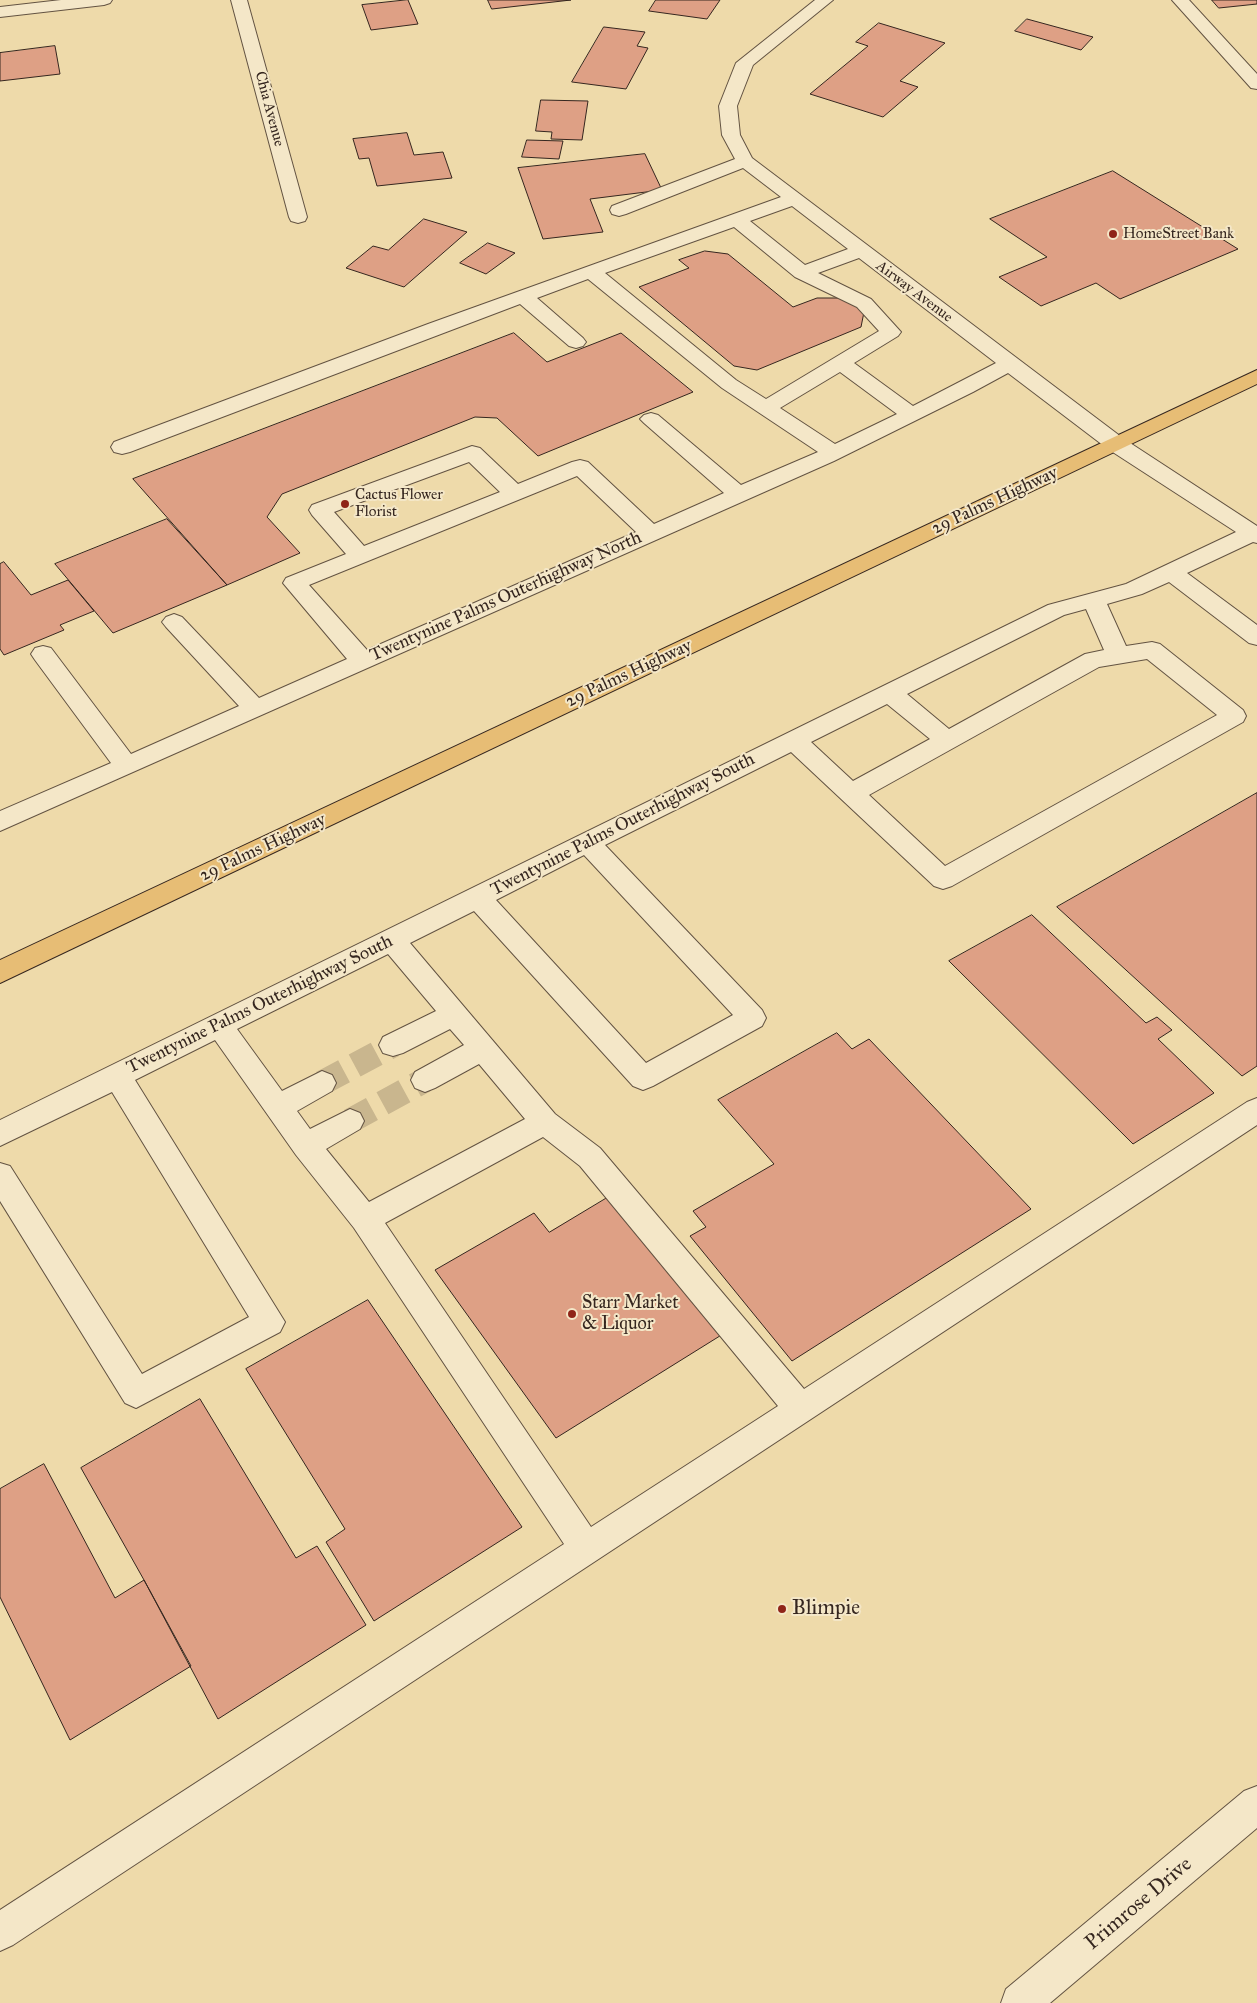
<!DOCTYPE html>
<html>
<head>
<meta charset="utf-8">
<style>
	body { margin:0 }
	canvas { display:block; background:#eedaaa }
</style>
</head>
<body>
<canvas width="1257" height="2003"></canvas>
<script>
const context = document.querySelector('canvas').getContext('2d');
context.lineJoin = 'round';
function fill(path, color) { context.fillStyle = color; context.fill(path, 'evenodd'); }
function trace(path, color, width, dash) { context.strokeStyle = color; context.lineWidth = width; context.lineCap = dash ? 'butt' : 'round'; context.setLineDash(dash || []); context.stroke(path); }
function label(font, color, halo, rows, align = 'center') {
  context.font = font + ' "IM FELL Great Primer",serif'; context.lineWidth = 4; context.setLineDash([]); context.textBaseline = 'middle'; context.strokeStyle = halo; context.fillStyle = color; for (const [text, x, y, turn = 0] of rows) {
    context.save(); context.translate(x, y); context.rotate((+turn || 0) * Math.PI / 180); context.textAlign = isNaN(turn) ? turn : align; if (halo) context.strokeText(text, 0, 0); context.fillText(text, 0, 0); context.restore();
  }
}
const building = new Path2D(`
	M408 0 418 24 371 30 362 5Z
	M488 0H571L492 9Z
	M656 0H720L707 19 649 11Z
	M1212 0H1257V4L1219 8Z
	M1027 19 1093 37 1081 50 1015 31Z
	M879 23 945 43 900 81 918 87 883 117 810 94 868 46 856 42Z
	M604 27 645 32 637 46 648 48 626 89 572 82Z
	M55 46 60 74 0 81V53Z
	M541 100 588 101 582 140 551 139 552 132 536 131Z
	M407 133 414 155 443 152 452 178 377 186 369 158 359 159 353 139Z
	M527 140 563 141 559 159 522 157Z
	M645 154 662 190 590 199 603 232 543 239 518 168Z
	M1113 171 1238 249 1120 299 1096 283 1041 306 999 277 1047 257 990 219Z
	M424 219 467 232 404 287 346 268 373 246 388 250Z
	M488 243 515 253 486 274 460 263Z
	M705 251 728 254 793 307 817 298H847L864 312 861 327 757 370 734 366 639 287 689 268 679 260Z
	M514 333 547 362 621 333 693 392 538 456 497 418 475 417 282 494 267 517 300 553 227 585 133 479Z
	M167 519 227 585 113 633 55 564Z
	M4 562 31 595 68 580 94 611 60 625 64 630 4 655 0 649V564Z
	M1257 793V1066L1242 1076 1057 907Z
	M1032 915 1146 1023 1157 1017 1172 1030 1158 1039 1214 1093 1133 1144 949 961Z
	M837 1033 852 1049 869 1039 1031 1209 792 1361 690 1236 706 1227 693 1211 774 1164 718 1100Z
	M612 1195 723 1334 556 1438 435 1270 534 1213 549 1232Z
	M368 1300 522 1527 374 1621 326 1542 345 1529 246 1369Z
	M200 1399 296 1558 317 1546 366 1625 218 1719 144 1580 81 1468Z
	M44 1464 115 1598 144 1580 191 1666 70 1740 0 1597V1489Z`);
fill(building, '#dea085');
trace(building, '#35261f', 1);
trace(new Path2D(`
	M322 1083 393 1045
	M350 1121 425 1080`), '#c9b68e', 25, [25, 12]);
const minor = new Path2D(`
	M61 0H112L110 3 104 5 0 17V7Z
	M231 0H247L307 217 305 221 298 223 291 221 289 217Z
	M815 0H833L753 65 737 106 740 135 752 158 1124 439 1257 526V543L1253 542 1187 573 1257 625V645L1249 643 1169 582 1142 594 1107 604 1126 646 1152 642 1160 644 1243 710 1246 716 1243 722 952 886 943 889 934 886 791 752 605 845 762 1010 766 1018 762 1026 653 1086 643 1090 633 1086 474 911 410 943 555 1114 600 1148 804 1389 1247 1102 1257 1098V1125L13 1945 0 1951V1910L564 1544 354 1228 296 1155 215 1040 135 1080 285 1322 280 1332 136 1408 125 1403 0 1201V1163L10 1166 142 1374 249 1317 112 1092 0 1146V1120L1048 605 1126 584 1236 532 1108 449 1008 373 973 392 834 461 0 831V811L111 763 35 660 31 654 35 648 43 646 51 648 131 754 239 706 166 627 162 622 166 617 174 614 182 617 259 698 347 659 283 583 286 578 346 554 312 515 309 510 312 505 472 446 480 448 518 484 572 462 580 460 588 462 654 524 724 493 644 423 640 419 644 415 651 413 658 415 741 485 818 452 722 388 588 279 537 298 583 338 586 342 583 346 576 348 569 346 520 304 130 452 122 454 114 452 111 447 114 442 428 324 781 197 743 168 626 214 619 216 612 214 610 210 612 206 735 159 722 135 719 106 736 63ZM792 206 848 249 805 265 750 221ZM734 227 795 277 857 307 879 331 766 399 736 380 605 273ZM859 258 996 363 913 406 854 363 898 336 901 332 871 299 818 273ZM840 372 897 414 835 444 780 408ZM469 462 500 492 364 546 334 512ZM577 476 636 532 367 650 309 585ZM1086 609 1104 650 1085 654 949 729 907 694 1064 615ZM1147 659 1217 715 945 866 869 795 1099 667ZM887 704 930 739 853 781 811 742ZM584 855 733 1015 646 1063 496 900ZM388 954 436 1011 383 1037 379 1045 383 1053 393 1056 403 1053 450 1029 464 1045 415 1072 411 1080 415 1088 425 1092 435 1088 479 1064 525 1119 369 1202 326 1149 360 1129 364 1121 360 1113 350 1109 310 1129 297 1111 332 1091 336 1083 332 1075 322 1071 282 1091 237 1029ZM543 1137 580 1166 778 1406 591 1527 385 1223Z
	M1172 0H1189L1257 74V89L1251 88Z
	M1257 1786V1828L1050 2003H1001L1006 1989 1244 1791Z`);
const major = new Path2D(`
	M1257 370V384L0 983V960Z`);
trace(minor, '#635342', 2);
trace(major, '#35261f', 2);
fill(minor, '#f4e7c8');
fill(major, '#e7bd75');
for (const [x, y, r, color] of [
	[1113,234,5,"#8f2418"],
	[345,504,5,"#8f2418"],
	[572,1314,5,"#8f2418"],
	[782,1609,5,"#8f2418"]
]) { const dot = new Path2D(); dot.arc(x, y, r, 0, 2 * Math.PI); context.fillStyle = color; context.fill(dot); trace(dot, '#f4e7c8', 2); }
label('15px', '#35261f', '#f4e7c8', [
	["Chia Avenue",269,109,75],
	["Airway Avenue",914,292,37]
]);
label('15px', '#35261f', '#f4e7c8', [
	["HomeStreet Bank",1123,234],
	["Cactus Flower",355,495],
	["Florist",355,512]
], 'left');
label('18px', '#35261f', '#f4e7c8', [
	["29 Palms Highway",995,501,-25],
	["Twentynine Palms Outerhighway North",506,597,-24],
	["29 Palms Highway",629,674,-25],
	["Twentynine Palms Outerhighway South",623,825,-27],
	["29 Palms Highway",263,848,-25],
	["Twentynine Palms Outerhighway South",260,1005,-26]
]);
label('18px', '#35261f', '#f4e7c8', [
	["Starr Market",582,1304],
	["& Liquor",582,1325]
], 'left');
label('21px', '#35261f', '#f4e7c8', [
	["Blimpie",792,1609]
], 'left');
label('21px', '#35261f', '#f4e7c8', [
	["Primrose Drive",1139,1904,-40]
]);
</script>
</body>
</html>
